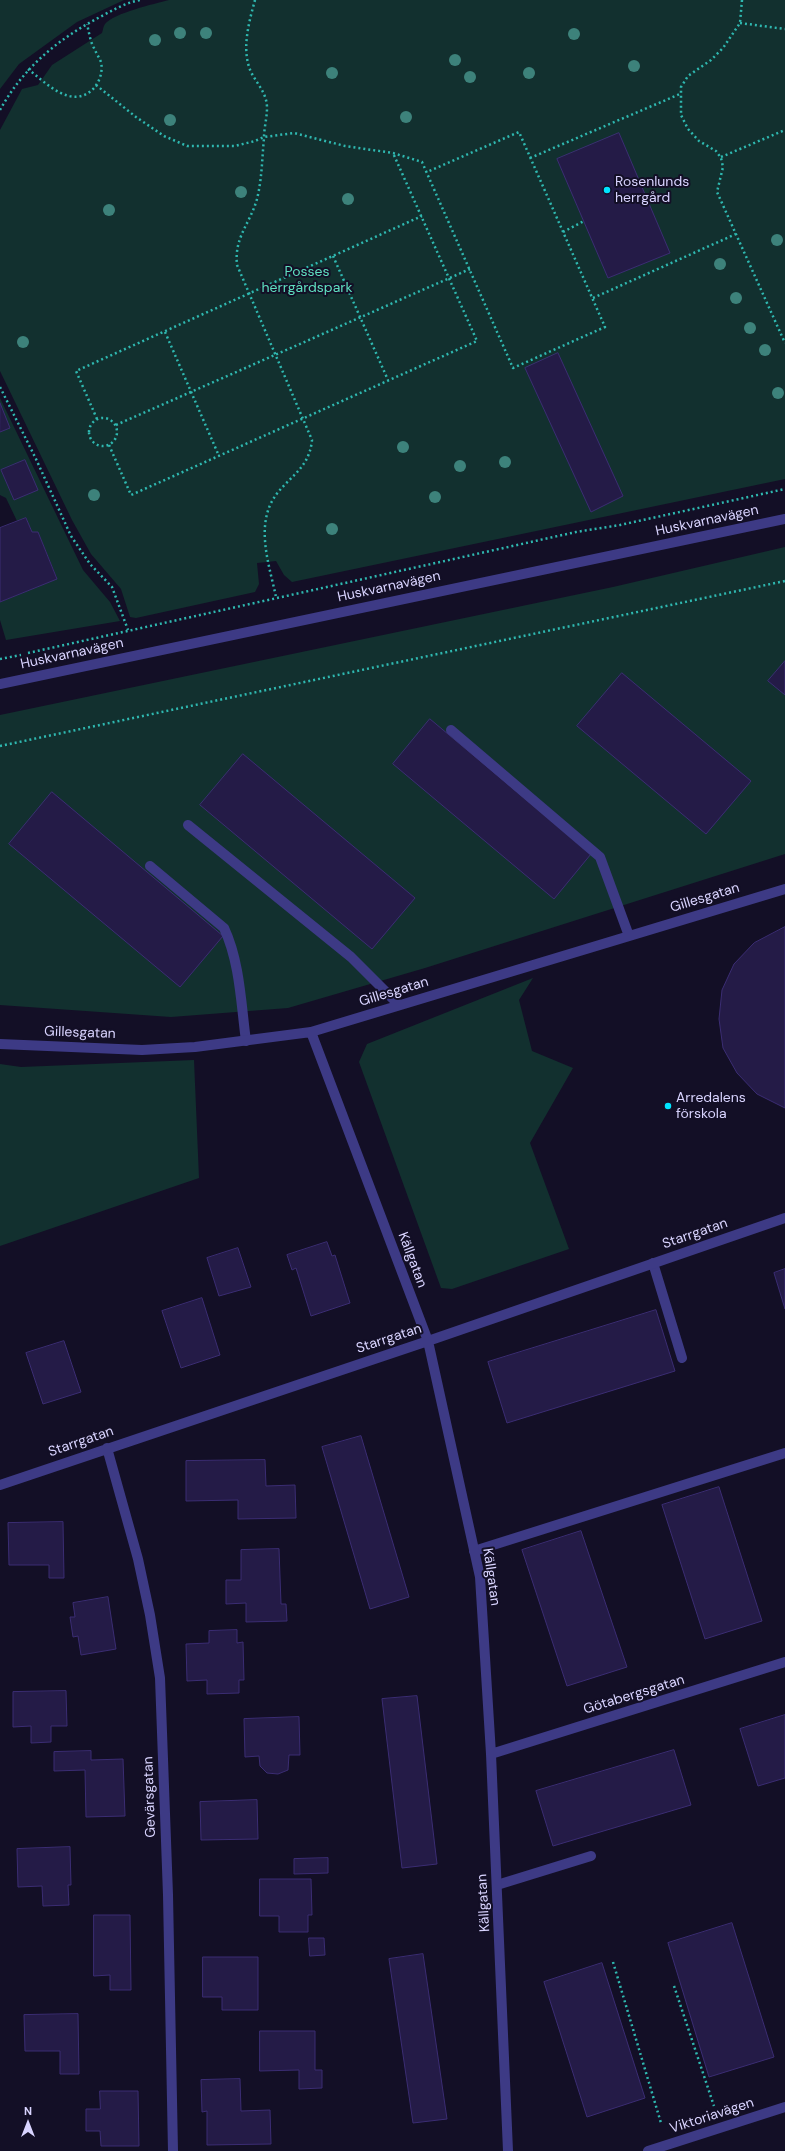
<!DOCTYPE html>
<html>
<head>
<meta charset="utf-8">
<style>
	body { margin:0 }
	#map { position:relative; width:785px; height:2151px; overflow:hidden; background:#130f26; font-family:"DM Sans",sans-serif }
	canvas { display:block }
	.north { position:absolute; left:8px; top:2103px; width:40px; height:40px; -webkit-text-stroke:3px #130f26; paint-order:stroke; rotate:0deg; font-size:11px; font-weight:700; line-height:16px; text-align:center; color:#d9d4ff }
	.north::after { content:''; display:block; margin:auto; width:14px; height:18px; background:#d9d4ff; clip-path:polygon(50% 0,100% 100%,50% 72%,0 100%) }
</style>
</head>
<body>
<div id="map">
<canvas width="785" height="2151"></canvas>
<div class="north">N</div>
</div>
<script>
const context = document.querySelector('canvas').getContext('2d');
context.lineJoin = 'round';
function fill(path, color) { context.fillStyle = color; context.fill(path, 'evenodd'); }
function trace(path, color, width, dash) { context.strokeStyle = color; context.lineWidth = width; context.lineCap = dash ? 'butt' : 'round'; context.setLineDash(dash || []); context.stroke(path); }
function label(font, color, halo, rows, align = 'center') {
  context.font = font + ' "DM Sans",sans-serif'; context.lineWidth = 4; context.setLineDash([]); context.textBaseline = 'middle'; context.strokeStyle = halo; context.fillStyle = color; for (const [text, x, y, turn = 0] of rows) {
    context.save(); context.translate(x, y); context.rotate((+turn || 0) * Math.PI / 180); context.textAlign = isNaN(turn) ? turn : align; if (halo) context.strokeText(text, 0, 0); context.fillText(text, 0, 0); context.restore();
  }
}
fill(new Path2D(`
	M0 0H124L77 22 19 64 0 89Z
	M169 0H785V479L292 582 284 575 276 561 257 563 259 584 255 592 136 618 130 617 121 589 91 554 72 520 0 371V130L22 89 38 85 52 65 102 33C103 30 103 27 105 24 114 13 154 4 169 0Z
	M0 398 83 570 110 602 120 621 6 640 0 620V602L57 578 38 532H32L26 518 17 521 6 498 0 495Z
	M785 547V854L425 968 288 1008 171 1017 0 1005V715L613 587Z
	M533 978 519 1000 532 1051 573 1068 530 1143 569 1249 452 1289 441 1288 359 1062 367 1044Z
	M194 1060 199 1178 0 1246V1064L21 1067Z`), '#12302f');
const building = new Path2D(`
	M619 133 670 253 608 278 557 159Z
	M558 353 623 496 591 512 525 368Z
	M0 403 10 428 0 432Z
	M25 460 38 490 14 500 1 470Z
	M26 518 32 532H38L57 579 0 602V528Z
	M785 661V695L768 681Z
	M622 673 751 781 706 834 577 726Z
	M430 719 591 854 554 899 393 764Z
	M243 754 415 898 372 949 200 805Z
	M52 792 223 936 180 987 9 844Z
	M785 927V1108L757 1094 737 1073 723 1048 719 1019 722 990 734 964 754 943Z
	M327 1242 332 1256 335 1255 350 1303 311 1316 296 1268 292 1270 287 1255Z
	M238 1248 251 1287 219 1296 207 1258Z
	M785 1269V1309L774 1273Z
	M202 1298 220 1355 181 1368 162 1311Z
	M656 1310 675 1371 507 1423 488 1362Z
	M64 1341 81 1392 43 1404 26 1353Z
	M361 1436 409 1597 370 1609 322 1447Z
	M265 1460 266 1486 295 1485 296 1518 238 1519V1500L186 1501V1461Z
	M719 1487 762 1621 705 1639 662 1505Z
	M63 1522 64 1578H49V1565H9L8 1523Z
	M581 1531 627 1667 567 1686 522 1550Z
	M279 1549 281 1604H286L287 1621 246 1622V1603L226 1604V1580H241V1550Z
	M108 1597 116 1649 81 1655 78 1636 73 1637 70 1617H75L73 1603Z
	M237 1630V1643L243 1642 244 1680H239V1693L207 1694V1680L187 1681 186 1644 209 1643V1631Z
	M66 1691 67 1726H51V1742L31 1743V1726L13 1727V1692Z
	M417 1696 437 1864 402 1868 382 1699Z
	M785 1715V1778L758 1786 740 1729Z
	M299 1717 300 1755H289L288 1770 278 1774 267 1773 260 1766 259 1756 245 1757 244 1719Z
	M674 1750 691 1805 553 1846 536 1791Z
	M91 1751V1760L123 1759 125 1816 86 1817 85 1770 54 1771V1752Z
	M257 1800 258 1839 201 1840 200 1802Z
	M70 1847 71 1885H68L69 1905 43 1906 42 1886 18 1887 17 1849Z
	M328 1858V1873L294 1874V1859Z
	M260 1879H311L312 1915H308V1932H279V1916H260Z
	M94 1915H130L131 1990H110V1975L94 1976Z
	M732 1923 774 2057 709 2077 668 1943Z
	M309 1938H324L325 1955 310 1956Z
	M423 1954 447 2119 413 2123 389 1959Z
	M203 1957H258V2010H222V1997H203Z
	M602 1963 645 2098 587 2117 544 1982Z
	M78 2014 79 2074H60V2051H25L24 2015Z
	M260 2031H315V2070H322V2088L299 2089V2070L260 2071Z
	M240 2079 241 2111 270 2110 271 2144 207 2145V2111L202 2112 201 2080Z
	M100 2091H138L139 2146H101L100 2131H86V2109H100Z`);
fill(building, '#241b47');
trace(building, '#3b2d73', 1);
trace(new Path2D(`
	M255 0C249 22 241 50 251 72 257 84 267 93 267 108 267 118 264 128 264 138 262 159 262 179 257 199 250 224 234 237 237 265L312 440C309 472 284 478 271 503 257 532 270 568 276 597
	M742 0 740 23 723 48 711 60 688 76 681 87V115L688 129 699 141 716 151 721 158 723 167 717 192 785 343
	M740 23 785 29
	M28 69C46 83 72 111 94 88 100 81 103 71 101 62 99 57 96 53 94 48 90 41 89 32 87 24
	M96 85 136 117 164 136 187 146H235L255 141 264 137 294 133 345 146 393 153 422 162 513 368 605 327 519 132 427 172
	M0 110C23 68 58 39 100 17 113 10 125 3 140 0
	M721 157 785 130
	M530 158 680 94
	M563 232 584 221
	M333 256 388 380
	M593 298 736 234
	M165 332 219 456
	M0 387 36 459 71 536 90 564 112 587 128 630
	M89 432a14 14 0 1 1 28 0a14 14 0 1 1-28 0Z
	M97 419 76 371 422 216
	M116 425 470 269
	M109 445 131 495 477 341 393 153
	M28 653 576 532 620 525 785 489
	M0 659 21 655
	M0 746 785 581
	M613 1962 661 2123
	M674 1986 714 2106`), '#2fb8b0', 2.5, [2, 3]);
trace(new Path2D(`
	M150 866 224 928C240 962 241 1004 246 1041
	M653 1263 682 1358
	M474 1551 785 1453
	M497 1885 591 1856`), '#3d3a85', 10);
trace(new Path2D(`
	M451 730 600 857 629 936
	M188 825 351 957 399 1005
	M311 1032 428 1341 480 1577 491 1754 508 2151
	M0 1044 142 1050 195 1047 311 1032 785 889
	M107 1448 138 1559 150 1615 160 1678 168 1895 173 2151
	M0 1485 428 1341 785 1218
	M491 1754 785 1662
	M648 2151 785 2107`), '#3d3a85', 10);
trace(new Path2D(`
	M0 684 785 519`), '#3d3a85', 10);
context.fillStyle = '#3d827b';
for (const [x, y] of [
	[180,33],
	[206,33],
	[574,34],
	[155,40],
	[455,60],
	[634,66],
	[332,73],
	[529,73],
	[470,77],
	[406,117],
	[170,120],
	[241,192],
	[348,199],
	[109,210],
	[777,240],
	[720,264],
	[736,298],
	[750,328],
	[23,342],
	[765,350],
	[778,393],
	[403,447],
	[505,462],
	[460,466],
	[94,495],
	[435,497],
	[332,529]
]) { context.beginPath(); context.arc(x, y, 6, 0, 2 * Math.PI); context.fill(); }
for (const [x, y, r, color] of [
	[607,190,4,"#00e5ff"],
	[668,1106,4,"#00e5ff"]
]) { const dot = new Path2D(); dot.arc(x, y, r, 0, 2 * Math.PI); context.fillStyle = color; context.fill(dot); trace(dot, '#130f26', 1.5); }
label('14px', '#d9d4ff', '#130f26', [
	["Rosenlunds",615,182],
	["herrgård",615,198],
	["Arredalens",676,1098],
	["förskola",676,1114]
], 'left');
label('14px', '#5fe0c0', '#130f26', [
	["Posses",307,272],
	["herrgårdspark",307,288]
]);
label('14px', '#d9d4ff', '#130f26', [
	["Huskvarnavägen",707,521,-12],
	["Huskvarnavägen",389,587,-12],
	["Huskvarnavägen",72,654,-12],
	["Gillesgatan",705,898,-17],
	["Gillesgatan",394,992,-17],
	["Gillesgatan",80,1033,2],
	["Starrgatan",695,1234,-19],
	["Källgatan",412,1260,69],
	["Starrgatan",389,1339,-18],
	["Starrgatan",81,1442,-19],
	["Källgatan",491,1577,82],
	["Götabergsgatan",634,1695,-17],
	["Gevärsgatan",150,1797,-92],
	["Källgatan",484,1903,-93],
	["Viktoriavägen",712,2116,-18]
]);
</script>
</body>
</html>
